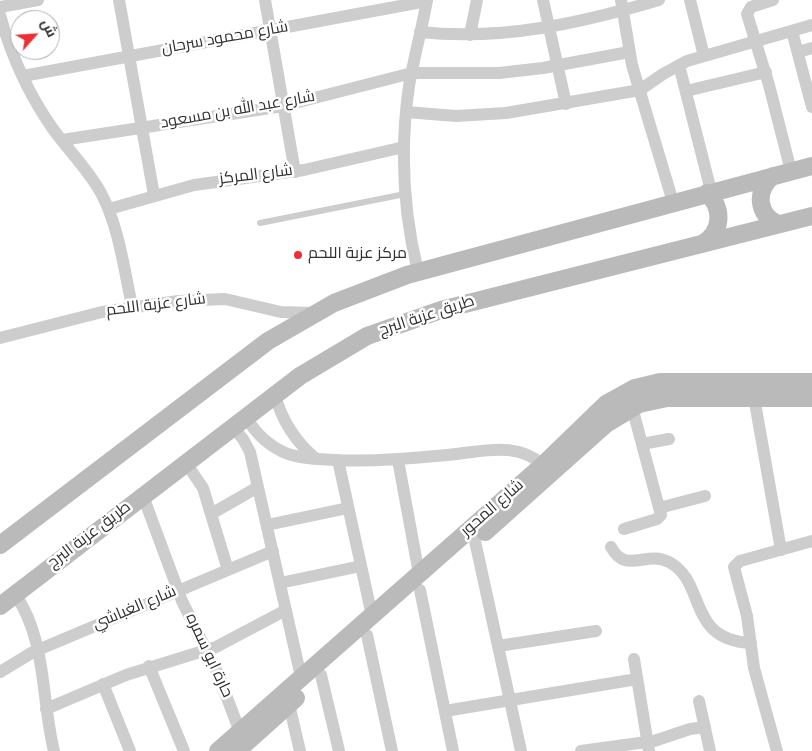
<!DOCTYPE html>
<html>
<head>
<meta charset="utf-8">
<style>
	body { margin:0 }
	#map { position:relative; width:812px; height:751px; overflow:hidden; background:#fff; font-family:Overpass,Cairo,sans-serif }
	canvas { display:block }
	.north { position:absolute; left:10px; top:10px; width:50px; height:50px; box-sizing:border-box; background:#fff; border:1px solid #acacac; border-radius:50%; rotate:64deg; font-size:14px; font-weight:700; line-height:20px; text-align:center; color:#303030 }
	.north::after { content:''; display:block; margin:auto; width:18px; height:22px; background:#eb2f35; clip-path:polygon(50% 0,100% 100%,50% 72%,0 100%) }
</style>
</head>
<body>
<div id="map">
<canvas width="812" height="751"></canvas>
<div class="north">ش</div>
</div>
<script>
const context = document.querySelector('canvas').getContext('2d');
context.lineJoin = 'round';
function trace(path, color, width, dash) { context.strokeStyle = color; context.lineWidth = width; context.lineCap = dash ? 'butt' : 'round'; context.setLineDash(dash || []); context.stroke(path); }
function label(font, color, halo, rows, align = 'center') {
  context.font = font + ' Overpass,Cairo,sans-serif'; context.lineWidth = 5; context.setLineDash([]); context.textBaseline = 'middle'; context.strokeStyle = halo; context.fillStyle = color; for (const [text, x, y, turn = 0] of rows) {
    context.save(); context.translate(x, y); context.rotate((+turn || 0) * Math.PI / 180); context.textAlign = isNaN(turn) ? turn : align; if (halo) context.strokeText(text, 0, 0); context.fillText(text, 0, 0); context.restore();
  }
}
trace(new Path2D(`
	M260 223 405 194`), '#cdcdcd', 6);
trace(new Path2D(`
	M119 0 154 195
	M265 0 295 172
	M543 0 566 104
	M621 0 632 65 673 202
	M690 0 704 56
	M773 0 751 7 747 14 769 85 791 171
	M0 7 38 0
	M0 15C11 55 29 95 53 129 68 150 88 169 101 193 119 227 124 269 132 306
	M792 31 812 107
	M420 32C502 41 581 23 659 0
	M470 35 477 0
	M798 52 812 48
	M679 65 711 191
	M23 76 427 1
	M686 91 766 72
	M406 112 456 116 506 113 640 90 663 74 687 61 812 25
	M62 140 283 106 412 73H499L543 68 629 52
	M109 209 194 185 304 170 404 147
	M418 272C403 211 400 148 409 86 414 57 422 29 427 0
	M0 338 102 312 178 301 225 299 281 312 314 313
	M275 395C282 421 295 441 315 458
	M754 397 781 550
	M246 417C256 434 270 447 288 454 303 459 319 459 334 460 375 462 415 458 456 454 486 451 518 442 543 465
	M233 427 243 439 250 452 301 677
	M642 444 669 439
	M338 460 372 616
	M398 460 419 574
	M186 463 203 488 228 570
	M143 496 182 601 218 674 240 732
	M659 508 705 496
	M211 514 258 487
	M267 525 348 508
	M624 529 657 519 661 515 632 407
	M475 541 521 751
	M611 547C626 575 646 550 669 562 707 582 686 640 751 643
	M280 583 361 566
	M420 590 453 751
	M15 594C47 640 41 699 54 751
	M367 635 392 751
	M498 646 596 631
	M634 659 649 751
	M149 666 184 751
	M0 672 33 652 273 551
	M321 675 339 751
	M103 684 130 751
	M699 701 710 751
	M289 704 300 751
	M46 709 126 675 216 647 286 610
	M445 711 637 679
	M581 751 654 741 690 729 705 727
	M777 751 754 668 747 616 734 567 740 561 812 541`), '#cdcdcd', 12);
trace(new Path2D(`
	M773 176C755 190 757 215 778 224
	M702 244C723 232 723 208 707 193
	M485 532 606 424 639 404 667 398H812
	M0 545 268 341 334 303 407 275 812 166
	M0 606 300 376 367 336 441 310 812 216
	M218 751 543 465 606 404 635 388 660 382H812
	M237 751 296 698`), '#bababa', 18);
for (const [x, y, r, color] of [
	[298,255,5,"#eb2f35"]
]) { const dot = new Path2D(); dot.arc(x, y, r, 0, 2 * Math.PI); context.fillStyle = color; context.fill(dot); trace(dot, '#fff', 2); }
label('16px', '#303030', '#fff', [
	["شارع محمود سرحان",225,39,-10],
	["شارع عبد الله بن مسعود",238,111,-10],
	["شارع المركز",256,176,-7],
	["شارع عزبة اللحم",156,306,-7],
	["طريق عزبة البرج",427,317,-18],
	["شارع المحور",493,509,-41],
	["طريق عزبة البرج",90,536,-37],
	["شارع الغباشي",135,609,-23],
	["حارة ابو سمره",208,656,65]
]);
label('16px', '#303030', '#fff', [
	["مركز عزبة اللحم",308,255]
], 'left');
</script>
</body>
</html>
